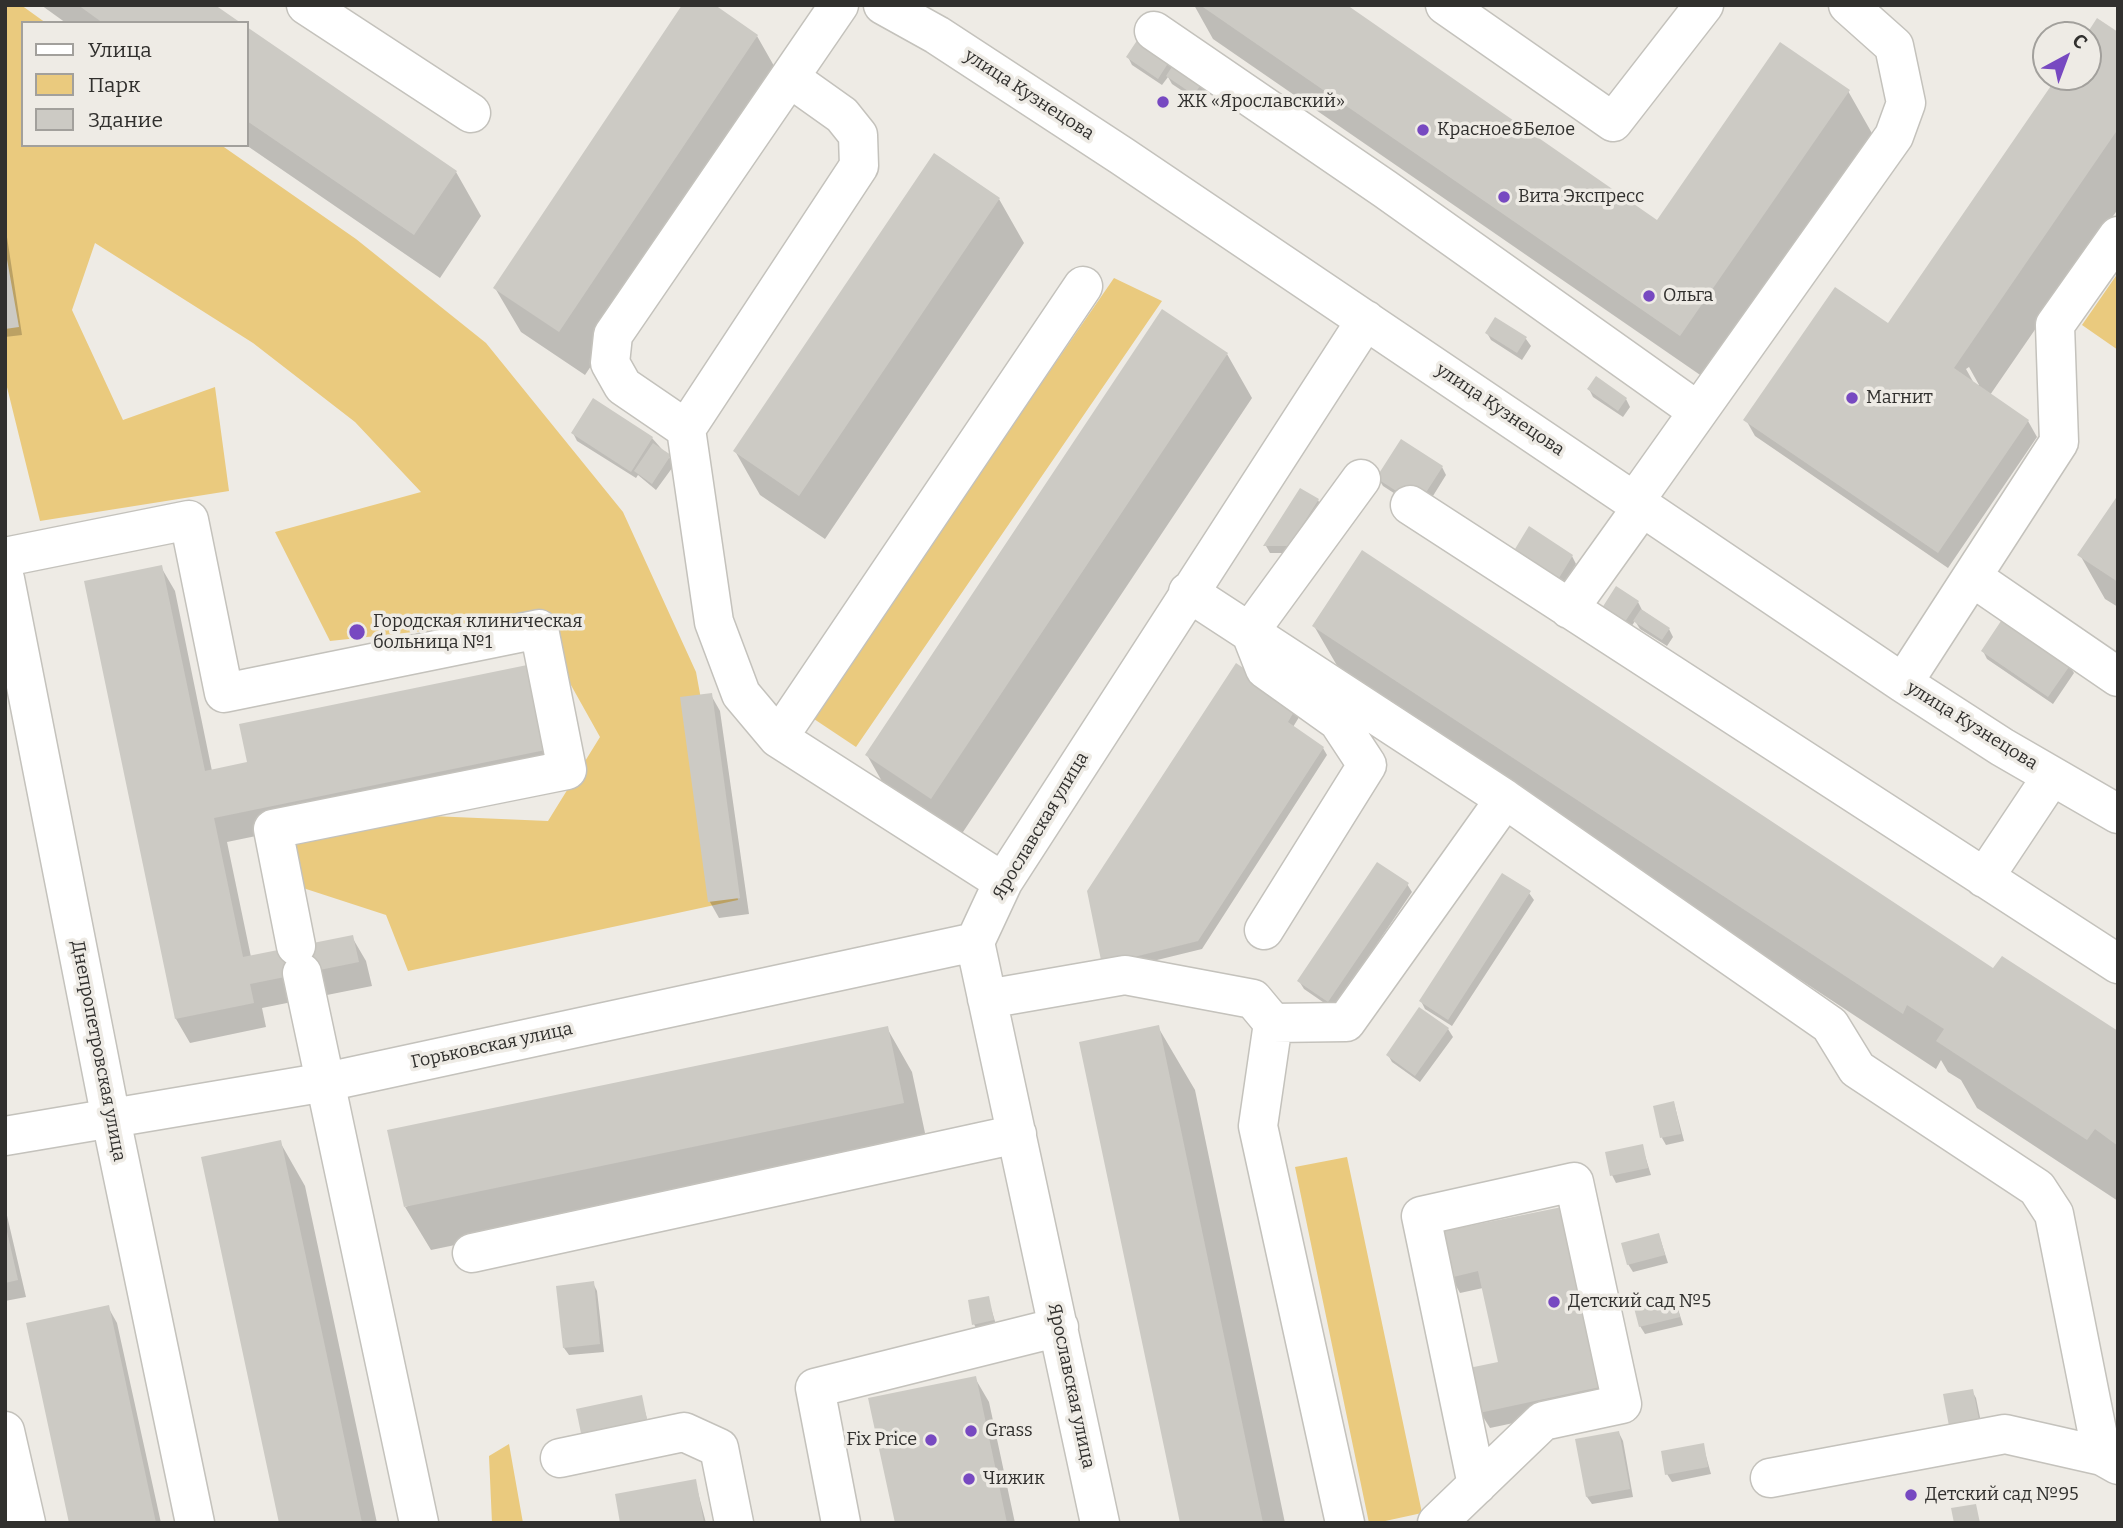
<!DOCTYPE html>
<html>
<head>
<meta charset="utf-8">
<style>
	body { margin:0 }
	#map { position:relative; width:2123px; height:1528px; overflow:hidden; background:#eeebe5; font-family:Bitter,serif }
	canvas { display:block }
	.frame { position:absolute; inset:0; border:7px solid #31302e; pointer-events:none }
	.legend { position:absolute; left:21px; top:21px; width:228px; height:126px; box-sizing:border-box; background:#eeebe5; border:2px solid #a2a09c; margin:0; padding:9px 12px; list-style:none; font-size:21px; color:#31302e }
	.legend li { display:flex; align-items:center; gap:14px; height:35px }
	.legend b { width:35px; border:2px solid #a2a09c }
	.north { position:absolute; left:2032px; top:21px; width:70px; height:70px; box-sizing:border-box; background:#eeebe5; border:2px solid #a2a09c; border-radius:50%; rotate:41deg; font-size:19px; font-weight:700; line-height:28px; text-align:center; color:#31302e }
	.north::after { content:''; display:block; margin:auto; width:24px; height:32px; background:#7749c1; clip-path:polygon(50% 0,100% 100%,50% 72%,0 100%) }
</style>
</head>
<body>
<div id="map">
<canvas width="2123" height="1528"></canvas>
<div class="frame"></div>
<ul class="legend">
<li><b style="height:9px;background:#fff"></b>Улица</li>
<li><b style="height:19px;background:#eaca7e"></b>Парк</li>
<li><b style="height:19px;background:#cccac4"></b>Здание</li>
</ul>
<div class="north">С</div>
</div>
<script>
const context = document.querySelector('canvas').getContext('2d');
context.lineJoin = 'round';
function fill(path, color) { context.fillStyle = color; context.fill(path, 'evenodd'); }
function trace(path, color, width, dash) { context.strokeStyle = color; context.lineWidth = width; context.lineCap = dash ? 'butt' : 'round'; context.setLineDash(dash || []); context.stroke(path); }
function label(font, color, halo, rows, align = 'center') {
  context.font = font + ' Bitter,serif'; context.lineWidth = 7; context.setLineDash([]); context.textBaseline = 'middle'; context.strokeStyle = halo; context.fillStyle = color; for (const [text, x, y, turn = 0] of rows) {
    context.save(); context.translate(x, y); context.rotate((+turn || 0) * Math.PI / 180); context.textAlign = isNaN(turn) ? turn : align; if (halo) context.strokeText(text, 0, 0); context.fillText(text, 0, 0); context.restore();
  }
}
fill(new Path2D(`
	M5 5H21L46 23H23V145H221L356 239 486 343 623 512 696 672 738 900 408 971 386 915 300 887 292 837 361 813 548 821 600 737 534 619 330 641 275 532 421 492 355 422 253 343 95 243 72 310 123 420 215 387 229 491 40 521 5 379Z
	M2118 273V350L2082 325Z
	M1114 278 1162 301 856 747 811 717Z
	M1347 1157 1422 1513 1376 1523H1369L1295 1167Z
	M509 1444 523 1523H492L489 1456Z`), '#eaca7e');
fill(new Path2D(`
	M41 5H212L237 23H66Z
	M1194 5H1344L1658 222 1848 91 1873 135 1706 379 1213 39Z
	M247 29 456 172 481 216 440 278 246 145Z
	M2118 34V209L1990 395 2028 421 2037 437 1948 568 1755 436 1746 420 1889 326 2059 77H2088ZM1969 367 1979 385H1975L1966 369Z
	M757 36 782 80 585 375 521 332 495 288Z
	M1141 38 1208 87 1199 102 1172 84 1168 77 1162 85 1132 65 1128 57Z
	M999 199 1024 243 825 539 760 495 735 451Z
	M5 224 22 335 5 337Z
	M1496 319 1526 339 1531 346 1522 360 1491 340 1487 333Z
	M1227 354 1252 398 957 841 892 799 867 755Z
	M1589 389 1626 399 1630 407 1623 417 1593 397Z
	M573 433 652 438 675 464 656 490 638 475 636 478 577 441Z
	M1442 467 1446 475 1423 512 1383 486 1378 478Z
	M2118 498V607L2105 599 2080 555Z
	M1318 500 1322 508 1294 553H1270L1266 546Z
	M1517 549 1572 556 1576 564 1564 584 1521 556Z
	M161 567 175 591 212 771 249 763 536 665 567 772 227 842 251 957 352 937 366 961 372 986 262 1008 266 1027 190 1043 176 1019Z
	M1638 602 1642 610 1669 629 1673 637 1667 646 1640 629 1635 621 1629 630 1608 616Z
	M1314 626 2118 1033V1201L1977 1108 1961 1080 1948 1072 1941 1060 1936 1069 1346 681Z
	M1983 651 2069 665 2074 673 2053 704 1987 659Z
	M1237 665 1301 714 1293 727 1323 748 1327 755 1202 949 1108 972Z
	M711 695 720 711 749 914 719 918 710 902 682 699Z
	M1407 884 1412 892 1333 1009 1304 989 1299 981Z
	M1529 893 1534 900 1452 1026 1425 1009 1421 1001Z
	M1420 1010 1448 1029 1453 1037 1420 1082 1392 1062 1388 1055Z
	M1158 1027 1195 1090 1285 1523H1182Z
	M887 1028 912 1072 928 1147 431 1250 405 1207Z
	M1674 1103 1684 1141 1666 1145 1662 1138Z
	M280 1142 305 1186 377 1523H280Z
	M1642 1146 1651 1175 1616 1183 1612 1175Z
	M5 1207 26 1297 5 1301Z
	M1561 1209 1608 1403 1490 1428 1480 1412 1500 1363 1483 1288 1460 1293 1451 1277Z
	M1659 1235 1668 1263 1633 1272 1628 1264Z
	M593 1283 597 1291 604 1352 569 1355 564 1348Z
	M1674 1296 1683 1325 1645 1334 1640 1326Z
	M988 1298 997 1328 978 1332 974 1324Z
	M108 1307 117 1323 161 1523H71Z
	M975 1378 989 1402 1015 1523H897Z
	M1972 1391 1976 1398 1982 1427 1945 1396Z
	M641 1397 652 1437 589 1450Z
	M1619 1433 1623 1441 1633 1497 1592 1504 1587 1497 1577 1441Z
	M1703 1445 1711 1474 1672 1482 1667 1474Z
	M695 1481 706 1523H622Z`), '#0003');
fill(new Path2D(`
	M78 5H215L241 23H103Z
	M682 5H715L758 35 559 332 493 288Z
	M1200 5H1347L1657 220 1780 42 1850 90 1680 336Z
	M2097 18 2118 32V129L1954 368 2029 420 1938 553 1743 420 1835 287 1888 323 2057 77H2088L2086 35Z
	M247 27 457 171 414 235 247 121Z
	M1140 36 1172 57 1158 79 1126 57Z
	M1177 59 1205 78 1194 95 1166 76Z
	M934 153 1000 198 799 496 733 451Z
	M5 248 19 327 5 329Z
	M1162 309 1228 353 931 799 865 755Z
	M1495 317 1527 337 1517 353 1485 333Z
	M1596 376 1627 398 1618 411 1587 389Z
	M593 398 653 437 631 472 571 433Z
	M1401 439 1443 466 1418 505 1376 478Z
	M653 443 671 455 652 484 634 471Z
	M1300 488 1319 499 1289 546H1263Z
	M2118 495V582L2077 555Z
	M1529 526 1573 555 1559 578 1515 549Z
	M1362 550 1993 968 2002 956 2118 1031V1146L2095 1129 2087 1140 1936 1041 1944 1029 1907 1005 1903 1014 1312 626Z
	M162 565 205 771 247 762 239 724 537 663 555 748 214 818 243 957 353 935 359 962 250 984 254 1003 175 1019 84 581Z
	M1616 586 1639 601 1624 623 1602 608Z
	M1641 609 1670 628 1662 640 1633 621Z
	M2003 618 2071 664 2048 697 1981 651Z
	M1236 663 1298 705 1288 722 1324 747 1198 941 1102 965 1087 891Z
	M712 693 740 898 708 902 680 697Z
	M1377 862 1409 883 1328 1002 1297 981Z
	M1502 873 1531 891 1448 1020 1419 1001Z
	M1419 1007 1449 1028 1415 1076 1386 1055Z
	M1159 1025 1224 1336 1263 1523H1180L1079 1042Z
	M888 1026 904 1103 404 1207 387 1130Z
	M1674 1101 1681 1134 1660 1138 1653 1106Z
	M281 1140 337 1403 362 1523H279L201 1157Z
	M1643 1144 1648 1168 1610 1176 1605 1152Z
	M1562 1207 1600 1387 1479 1413 1469 1368 1498 1362 1478 1271 1449 1278 1439 1232Z
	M5 1223 18 1280 5 1283Z
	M1659 1233 1665 1255 1627 1265 1621 1243Z
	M594 1281 600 1344 563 1348 556 1286Z
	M1674 1294 1680 1317 1639 1327 1633 1304Z
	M989 1296 994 1320 972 1325 968 1300Z
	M109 1305 156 1523H69L39 1383 26 1323Z
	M976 1376 1007 1523H895L868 1398Z
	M1973 1389 1979 1420 1949 1426 1943 1394Z
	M642 1395 649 1429 583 1443 576 1409Z
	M1619 1431 1630 1489 1586 1497 1575 1439Z
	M1704 1443 1708 1467 1665 1475 1661 1451Z
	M696 1479 704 1523H620L615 1494Z
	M1976 1504 1980 1523H1954L1951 1508Z`), '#cccac4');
const minor = new Path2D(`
	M306 5 471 113
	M839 5 613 335 610 363 623 386 686 429 714 622 741 694 778 738 1003 882
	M883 5 937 35 1122 156 1903 683 2002 747 2118 814
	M1445 5 1613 122 1704 5
	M1154 31 1385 189 1696 410
	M686 429 859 166 858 135 842 115 790 78
	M1634 502 1894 136 1906 103 1894 46 1848 5
	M1410 505 2118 964
	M5 557 189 520 224 693 539 629 567 770 273 829 296 946
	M1972 577 2118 677
	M5 579 111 1119 195 1523
	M1188 592 1505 799 1830 1025 1857 1069 2037 1188 2054 1214 2102 1456 2118 1465
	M1569 609 1642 507
	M1903 683 2059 442 2055 325 2118 236
	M778 738 1083 286
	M1984 878 2052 776
	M1264 930 1367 765 1338 721 1265 669 1250 631 1361 479
	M302 973 419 1523
	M987 999 1125 975 1253 999 1273 1023 1258 1126 1345 1523
	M1273 1023 1346 1022 1505 799
	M5 1136 326 1082 975 942
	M472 1253 1017 1134
	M5 1431 26 1523
	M560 1458 684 1432 719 1448 734 1523
	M1770 1478 2005 1434 2102 1456
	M841 1523 815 1388 1059 1327
	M1100 1523 975 942 1003 882 1366 320
	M1437 1523 1543 1421 1622 1404 1574 1182 1421 1216 1477 1485`);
trace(minor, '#c4c2bc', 41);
trace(minor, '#fff', 38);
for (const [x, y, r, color] of [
	[1163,102,7,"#7749c1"],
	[1423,130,7,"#7749c1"],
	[1504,197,7,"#7749c1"],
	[1649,296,7,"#7749c1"],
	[1852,398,7,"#7749c1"],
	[357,632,9,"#7749c1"],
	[1554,1302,7,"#7749c1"],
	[971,1431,7,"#7749c1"],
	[931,1440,7,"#7749c1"],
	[969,1479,7,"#7749c1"],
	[1911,1495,7,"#7749c1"]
]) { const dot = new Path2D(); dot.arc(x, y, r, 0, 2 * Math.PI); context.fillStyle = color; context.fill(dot); trace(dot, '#eeebe5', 2.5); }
label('18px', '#31302e', '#eeebe5', [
	["улица Кузнецова",1029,95,33],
	["улица Кузнецова",1500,410,34],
	["улица Кузнецова",1972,726,32],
	["Ярославская улица",1041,826,-59],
	["Горьковская улица",492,1046,-12],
	["Днепропетровская улица",98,1051,79],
	["Ярославская улица",1071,1386,78]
]);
label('18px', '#31302e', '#eeebe5', [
	["ЖК «Ярославский»",1177,102],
	["Красное&Белое",1437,130],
	["Вита Экспресс",1518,197],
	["Ольга",1663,296],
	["Магнит",1866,398],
	["Городская клиническая",373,622],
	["больница №1",373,643],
	["Детский сад №5",1568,1302],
	["Grass",985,1431],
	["Fix Price",917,1440,"right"],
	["Чижик",983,1479],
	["Детский сад №95",1925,1495]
], 'left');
</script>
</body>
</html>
